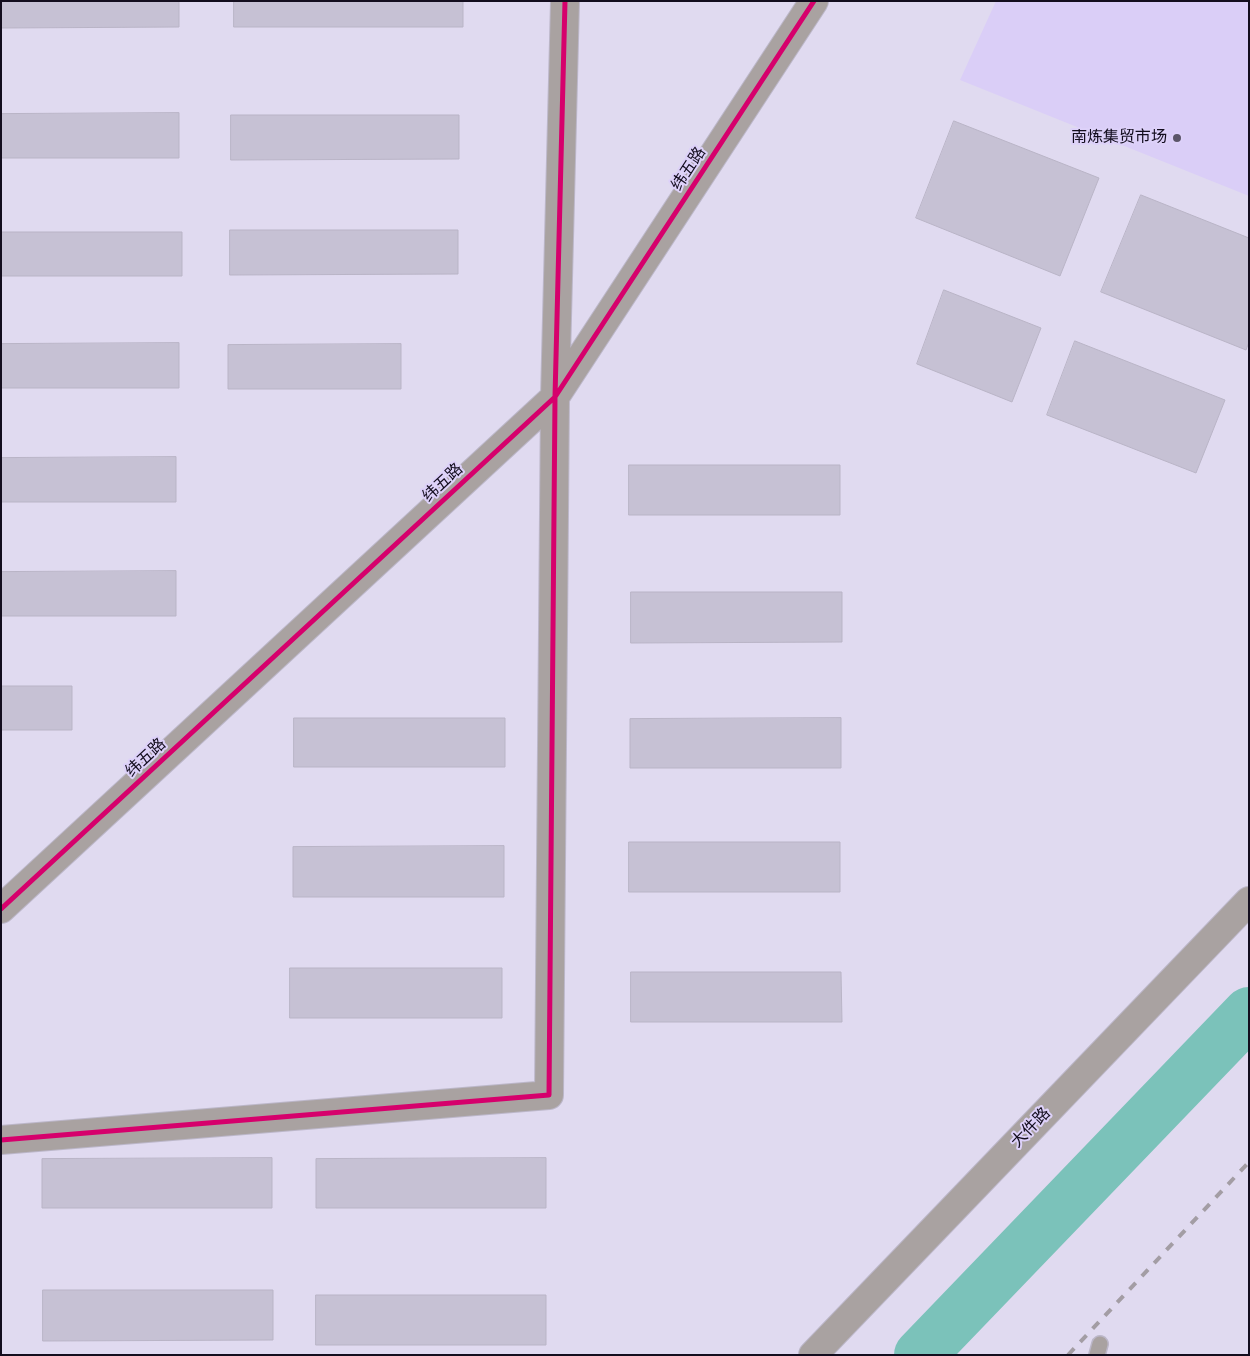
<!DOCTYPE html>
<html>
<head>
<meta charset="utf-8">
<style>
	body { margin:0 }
	#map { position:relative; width:1250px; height:1356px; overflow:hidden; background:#e0daf0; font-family:"Space Grotesk",sans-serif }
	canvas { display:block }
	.frame { position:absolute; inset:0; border:2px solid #130d1e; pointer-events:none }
</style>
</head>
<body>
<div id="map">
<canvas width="1250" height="1356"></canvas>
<div class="frame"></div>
</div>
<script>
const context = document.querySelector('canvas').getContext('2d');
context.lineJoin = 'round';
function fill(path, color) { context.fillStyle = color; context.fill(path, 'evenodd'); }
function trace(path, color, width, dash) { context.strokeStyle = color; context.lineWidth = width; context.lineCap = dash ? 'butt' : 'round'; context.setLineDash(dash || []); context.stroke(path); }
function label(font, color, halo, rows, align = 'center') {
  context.font = font + ' "Space Grotesk","Noto Sans SC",sans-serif'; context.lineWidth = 4; context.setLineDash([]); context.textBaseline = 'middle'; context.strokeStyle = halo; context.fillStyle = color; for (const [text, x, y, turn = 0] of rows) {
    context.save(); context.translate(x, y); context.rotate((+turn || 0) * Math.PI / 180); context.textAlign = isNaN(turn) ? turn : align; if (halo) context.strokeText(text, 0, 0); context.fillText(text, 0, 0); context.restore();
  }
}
fill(new Path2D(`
	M996 1H1249V196L960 80Z`), '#dacef7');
trace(new Path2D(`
	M920 1355 1249 1013`), '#7bc2ba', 52);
const building = new Path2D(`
	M1 1H179V27L1 28Z
	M234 1H463V27H234Z
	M179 113V158H1V114Z
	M231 115H459V159L231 160Z
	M954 121 1099 178 1060 276 916 218Z
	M1141 195 1249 238V342L1246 350 1101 292Z
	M230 230H458V274L230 275Z
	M1 232H182V276H1Z
	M944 290 1041 328 1012 402 917 364Z
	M1075 341 1225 400 1196 473 1047 415Z
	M179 343V388H1V344Z
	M401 344V389H228V345Z
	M176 457V502H1V458Z
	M629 465H840V515H629Z
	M176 571V616H1V572Z
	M631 592H842V642L631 643Z
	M1 686H72V730H1Z
	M294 718H505V767H294Z
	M841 718V768H630V719Z
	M629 842H840V892H629Z
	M504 846V897H293V847Z
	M290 968H502V1018H290Z
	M631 972H841L842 1022H631Z
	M272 1158V1208H42V1159Z
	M546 1158V1208H316V1159Z
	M43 1290H273V1340L43 1341Z
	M316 1295H546V1345H316Z`);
fill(building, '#c6c1d4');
trace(building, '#b9b4c6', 1);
const service = new Path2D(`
	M1097 1355 1100 1344`);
const minor = new Path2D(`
	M1 909 555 397 814 1
	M1 1140 549 1095 555 397 565 1
	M813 1355 1249 901`);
trace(service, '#bcb7c9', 18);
trace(minor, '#bcb7c9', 30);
trace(service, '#a9a2a1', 15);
trace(minor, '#a9a2a1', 28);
trace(new Path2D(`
	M1068 1355 1249 1162`), '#a39da4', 4, [9, 9]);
trace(new Path2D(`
	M1 909 555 397 814 1
	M1 1140 549 1095 555 397 565 1`), '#d6006c', 5);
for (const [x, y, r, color] of [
	[1177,138,5,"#5b5568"]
]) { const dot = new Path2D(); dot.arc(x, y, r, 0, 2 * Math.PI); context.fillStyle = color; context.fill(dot); trace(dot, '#ddd1f9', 2); }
label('16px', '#130d1e', '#ddd1f9', [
	["南炼集贸市场",1167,138]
], 'right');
label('16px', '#130d1e', '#ddd1f9', [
	["纬五路",689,169,-57],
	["纬五路",443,483,-43],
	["纬五路",146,758,-43],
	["大件路",1031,1128,-46]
]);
</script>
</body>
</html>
